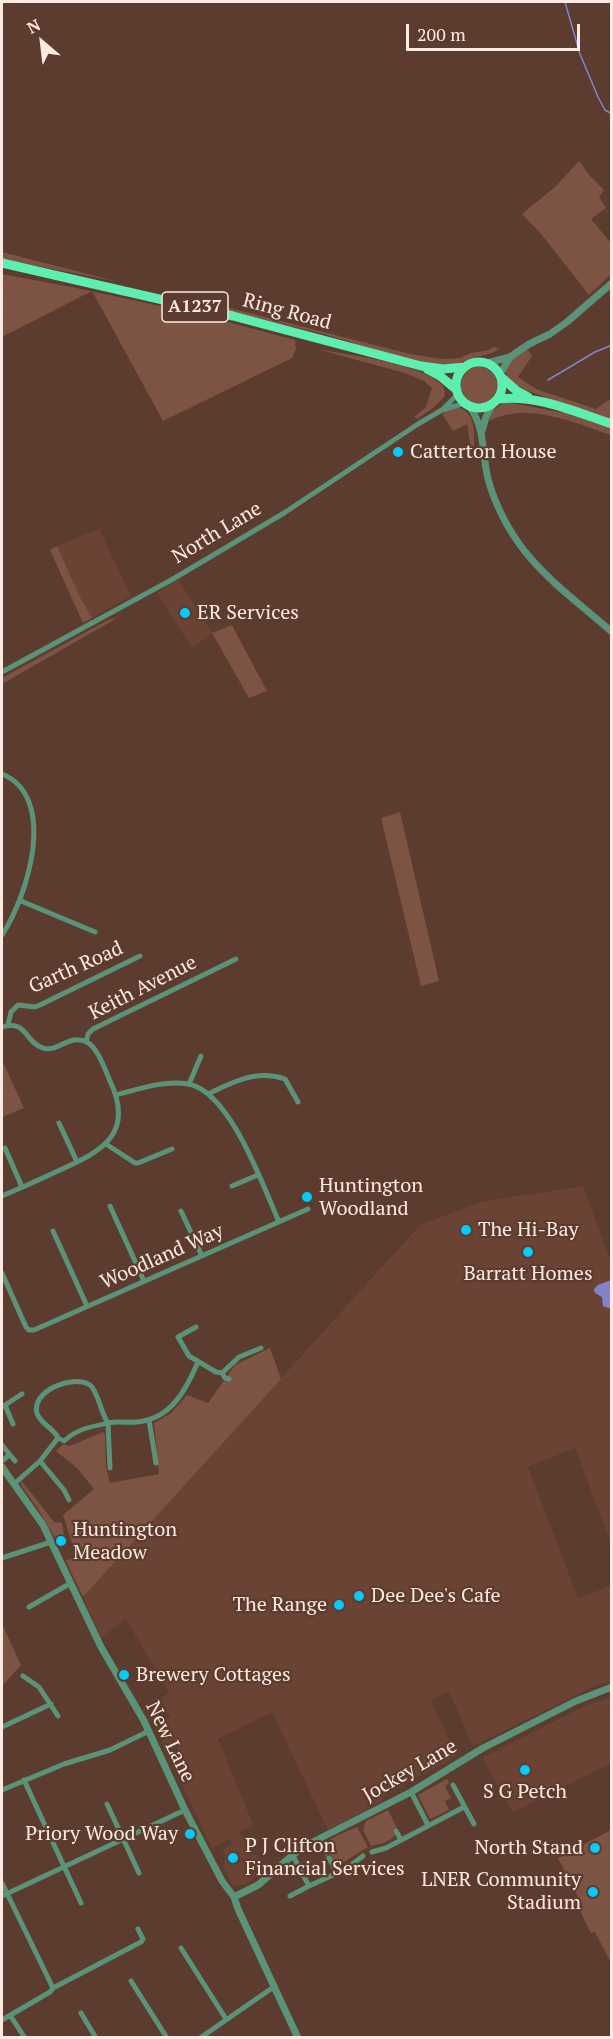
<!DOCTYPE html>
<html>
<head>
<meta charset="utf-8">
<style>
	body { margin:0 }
	#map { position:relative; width:613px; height:2039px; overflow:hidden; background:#5c3c2f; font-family:"PT Serif",serif }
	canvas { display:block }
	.frame { position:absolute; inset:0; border:3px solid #ffeae2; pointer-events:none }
	.north { position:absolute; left:12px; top:12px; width:60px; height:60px; -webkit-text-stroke:4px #5c3c2f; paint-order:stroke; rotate:332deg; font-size:16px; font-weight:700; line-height:24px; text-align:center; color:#ffeae2 }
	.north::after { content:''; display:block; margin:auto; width:21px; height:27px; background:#ffeae2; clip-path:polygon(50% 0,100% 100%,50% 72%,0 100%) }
	.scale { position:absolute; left:406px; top:24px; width:174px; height:27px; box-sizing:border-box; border:3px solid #ffeae2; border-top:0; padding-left:8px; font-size:18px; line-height:21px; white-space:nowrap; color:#ffeae2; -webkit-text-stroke:4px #5c3c2f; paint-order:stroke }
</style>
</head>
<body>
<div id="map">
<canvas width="613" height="2039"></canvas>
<div class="frame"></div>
<div class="north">N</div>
<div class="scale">200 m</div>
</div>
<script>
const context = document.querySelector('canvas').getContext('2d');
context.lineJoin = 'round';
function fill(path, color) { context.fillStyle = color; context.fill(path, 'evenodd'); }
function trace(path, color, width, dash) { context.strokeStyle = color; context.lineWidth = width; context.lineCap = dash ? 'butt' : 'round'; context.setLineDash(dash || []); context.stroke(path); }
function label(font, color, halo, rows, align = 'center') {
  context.font = font + ' "PT Serif",serif'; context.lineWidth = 4.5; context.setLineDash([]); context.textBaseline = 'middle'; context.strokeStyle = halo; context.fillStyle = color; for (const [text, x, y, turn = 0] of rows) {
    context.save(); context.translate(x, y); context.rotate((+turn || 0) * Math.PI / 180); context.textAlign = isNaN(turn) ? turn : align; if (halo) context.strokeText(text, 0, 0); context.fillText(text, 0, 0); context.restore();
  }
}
fill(new Path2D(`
	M99 529 131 596 92 618 80 597 57 546Z
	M178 579 212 633 192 648 157 593Z
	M583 1186 611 1262V1544L575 1448 528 1467 578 1598 611 1586V1682L599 1684 473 1746 449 1692 431 1700 456 1756 383 1796 382 1801 328 1830 272 1712 218 1739 253 1824 239 1833 251 1850 266 1866 259 1871 261 1873 246 1884 233 1886 223 1867 226 1856 222 1850 233 1843 229 1839 212 1848 169 1758 178 1754 177 1745 165 1748 154 1724 170 1717 161 1699 169 1692 126 1619 101 1638 83 1597 420 1225 481 1202Z
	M611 1697V1763L513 1812 482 1758 584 1706Z`), '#6a4334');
fill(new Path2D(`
	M579 161 590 176 604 190 599 197 606 208 591 219 611 243V274L589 295 542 235 522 214 555 187Z
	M2 252 119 282 2 259Z
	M2 274C101 292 199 313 295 340L296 349 292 358 163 421 92 291 2 337Z
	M222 306 410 354 442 359 460 358 471 353 489 350 494 347 500 349C490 355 481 355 470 359 462 361 456 366 448 366 415 367 369 347 337 338 299 327 259 319 221 309Z
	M313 348C345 355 416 362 440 383 444 387 445 390 445 396L433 408 417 419 414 417 426 407 432 388 424 381 405 373Z
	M528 350 532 356 518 377 536 389 596 409 607 401 611 400V420L525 390C512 381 493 369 514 356 519 353 522 351 528 350Z
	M461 385a18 18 0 1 1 36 0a18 18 0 1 1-36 0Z
	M506 402 565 413 611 428V435C575 423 527 401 489 421 492 410 496 406 506 402Z
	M453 407C480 407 474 443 473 461L467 424 453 431 442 414Z
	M57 546 80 597 92 618 83 623 50 550Z
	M119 617 2 684V678L108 620Z
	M232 625 267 691 249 698 212 633Z
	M400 812 439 981 421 986 381 818Z
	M2 1060 24 1108 2 1117Z
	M270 1348 281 1379 83 1597 66 1561 76 1555 63 1515 94 1489 77 1468 56 1451 63 1444 70 1446 103 1432 105 1434 106 1467 110 1483 159 1474 154 1423 171 1413 187 1395 208 1403 235 1365Z
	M21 1480 54 1522 62 1523 64 1536 56 1540 38 1509 21 1485Z
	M2 1624 21 1665 2 1686Z
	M447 1779 449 1783 445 1786 451 1798 445 1801 449 1810 430 1819 418 1795Z
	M388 1810 397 1828 393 1830 395 1835C390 1842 379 1844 371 1846L363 1830 366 1821Z
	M357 1827 368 1847 339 1865 335 1864 330 1854 325 1857 320 1846 338 1835Z
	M611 1830V1963L595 1932 591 1933 579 1909 583 1907 558 1858Z`), '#7d5343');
fill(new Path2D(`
	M611 1280V1309L603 1306 602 1297 595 1293 594 1289 598 1285Z`), '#8284ca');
trace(new Path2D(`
	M565 2 580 54 598 97 605 110 612 114
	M548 380 595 352 612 345`), '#8284ca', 1.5);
trace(new Path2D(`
	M58 1438 64 1441C78 1428 91 1427 108 1423`), '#5a9377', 4.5);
trace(new Path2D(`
	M442 410 458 394
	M2 672 173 579 284 513 418 424 442 410 465 403
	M2 774C59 797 27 898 2 935
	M21 901 95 932
	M8 1025 11 1012 18 1005 35 1007 42 1004 140 956
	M2 1027C27 1019 25 1043 43 1048 58 1053 70 1033 87 1042 98 1048 105 1070 110 1081 135 1134 102 1151 60 1170 41 1179 21 1188 2 1196
	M86 1042 88 1034 93 1029 236 959
	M189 1084 201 1056
	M208 1094C233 1082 257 1069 285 1079L298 1102
	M116 1095C139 1089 164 1080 188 1084 230 1091 263 1186 279 1222
	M59 1123 77 1162
	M106 1144 135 1163H138L172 1149
	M5 1148 22 1187
	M232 1186 258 1175
	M110 1206 144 1281
	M181 1211 202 1256
	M53 1231 87 1306
	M2 1273 26 1327 29 1330H34L308 1209
	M196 1327 178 1337 189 1356 216 1372 222 1373 239 1357 261 1348
	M222 1373 225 1378 229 1379
	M5 1405 13 1424
	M2 1407 22 1394
	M149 1420 156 1463
	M108 1423C118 1421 127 1423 137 1422 171 1419 186 1390 198 1362
	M108 1423 110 1468
	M2 1445 15 1461
	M2 1461 9 1455
	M40 1461 64 1490 69 1500
	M14 1484 40 1461 58 1438C54 1428 40 1424 37 1413 31 1391 73 1374 90 1385 98 1391 101 1414 108 1423
	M2 1558 51 1542
	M29 1607 71 1583
	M23 1676 39 1687 58 1716
	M2 1727 51 1704
	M24 1780 81 1903
	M453 1785 474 1824
	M2 1790 64 1764 110 1750 149 1731
	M411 1792 428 1825
	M107 1804 139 1873
	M396 1831 401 1840
	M372 1852 386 1848 464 1807
	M329 1858 337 1873
	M2 1883 53 1988
	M309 1886 346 1869 363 1856
	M2 1896 185 1810
	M290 1896 309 1886 292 1854
	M181 1948 226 2019
	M131 1981 167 2038
	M81 2013 96 2038
	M10 2015 25 2038
	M2 2020 50 1992 53 1988 141 1942 143 1939 138 1929
	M200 2038 275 1986`), '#5a9377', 5);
trace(new Path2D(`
	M487 363 510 357 529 344 550 334 567 322 612 283
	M500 374 510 357
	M470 407C487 431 481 459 490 486 514 558 558 585 612 632
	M482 431 486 417 493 404
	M2 1467 43 1525 101 1647 144 1721 185 1810 222 1881 234 1897 238 1909 298 2038
	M234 1897 258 1885 301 1848 411 1792 483 1748 576 1701 612 1687`), '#5a9377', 7);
trace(new Path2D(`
	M2 263 233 316 421 366 443 369 465 367
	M456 385a23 23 0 1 1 46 0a23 23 0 1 1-46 0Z
	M427 369 440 376 457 390
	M501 377 517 391 528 397
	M498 399C537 394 575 412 612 424`), '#5eeeb0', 9);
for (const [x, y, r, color] of [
	[398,452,6,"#02cbf9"],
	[185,613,6,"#02cbf9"],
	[307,1197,6,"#02cbf9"],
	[466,1230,6,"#02cbf9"],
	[528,1252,6,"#02cbf9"],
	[61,1541,6,"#02cbf9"],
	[359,1596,6,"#02cbf9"],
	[339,1605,6,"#02cbf9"],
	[124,1675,6,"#02cbf9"],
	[525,1770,6,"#02cbf9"],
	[190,1834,6,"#02cbf9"],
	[595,1848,6,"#02cbf9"],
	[233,1858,6,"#02cbf9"],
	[593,1892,6,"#02cbf9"]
]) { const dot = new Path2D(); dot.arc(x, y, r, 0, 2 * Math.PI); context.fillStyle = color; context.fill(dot); trace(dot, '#5c3c2f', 2); }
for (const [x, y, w] of [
	[195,307,66]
]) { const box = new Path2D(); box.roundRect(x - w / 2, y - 15, w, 30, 4.5); context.fillStyle = '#5c3c2f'; context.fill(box); trace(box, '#ffeae2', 1.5); }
label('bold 18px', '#ffeae2', null, [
	["A1237",195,307]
]);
label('20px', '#ffeae2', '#5c3c2f', [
	["Ring Road",287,312,15],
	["North Lane",217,533,-31],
	["Garth Road",76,968,-24],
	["Keith Avenue",143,988,-27],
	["Woodland Way",162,1257,-24],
	["New Lane",170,1742,64],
	["Jockey Lane",410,1771,-30]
]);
label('20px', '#ffeae2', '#5c3c2f', [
	["Catterton House",410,452],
	["ER Services",197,613],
	["Huntington",319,1186],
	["Woodland",319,1209],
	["The Hi-Bay",478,1230],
	["Barratt Homes",528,1274,"center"],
	["Huntington",73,1530],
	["Meadow",73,1553],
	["Dee Dee's Cafe",371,1596],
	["The Range",327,1605,"right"],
	["Brewery Cottages",136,1675],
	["S G Petch",525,1792,"center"],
	["Priory Wood Way",178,1834,"right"],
	["P J Clifton",245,1846],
	["Financial Services",245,1869],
	["North Stand",583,1848,"right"],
	["LNER Community",581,1880,"right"],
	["Stadium",581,1903,"right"]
], 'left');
</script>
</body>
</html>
